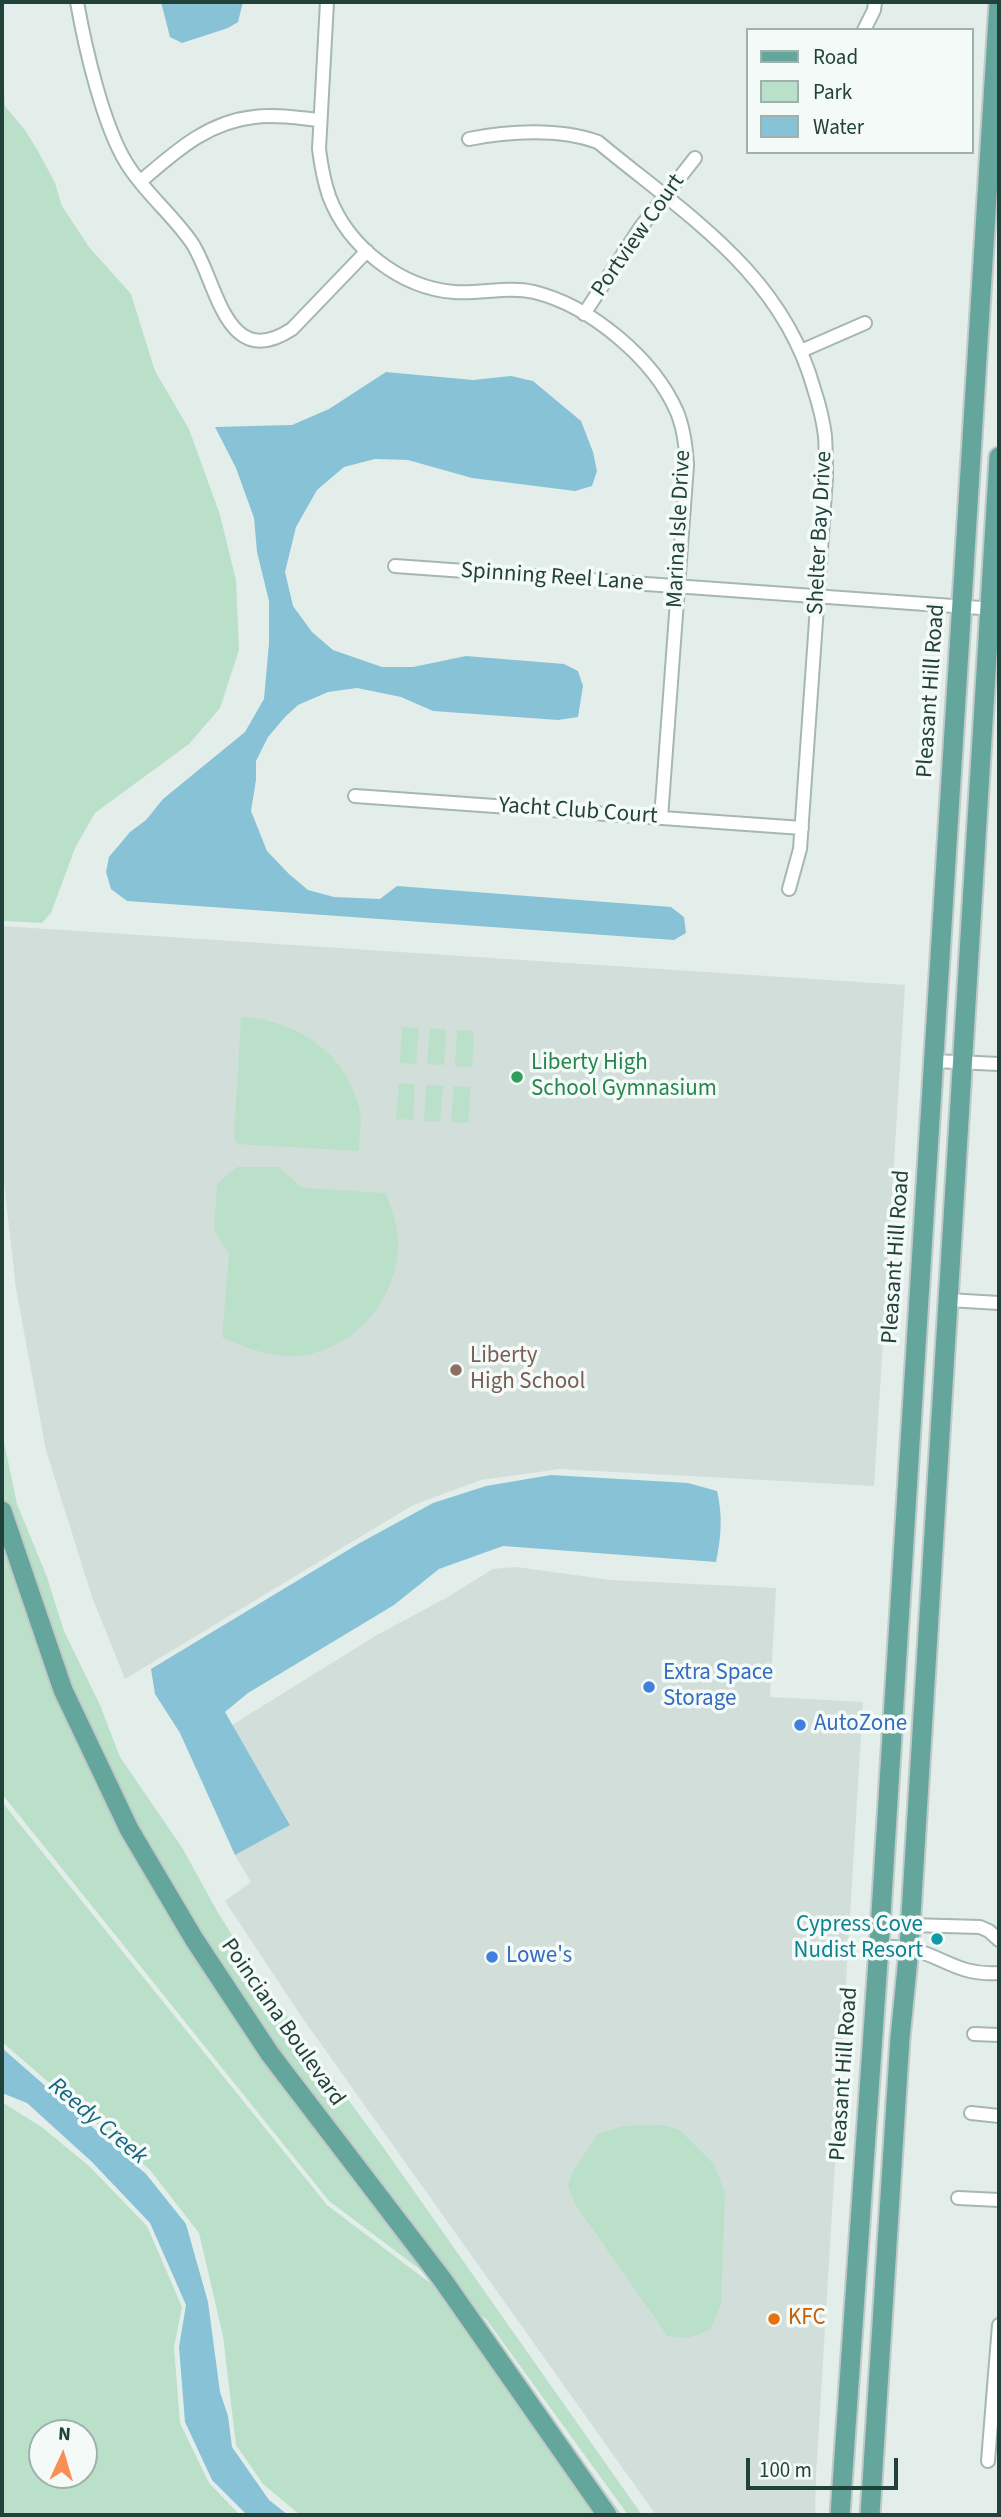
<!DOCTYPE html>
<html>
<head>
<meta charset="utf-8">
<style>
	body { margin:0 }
	#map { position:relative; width:1001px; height:2517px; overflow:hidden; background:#e3eeea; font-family:"Source Sans 3",sans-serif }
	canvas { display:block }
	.frame { position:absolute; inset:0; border:4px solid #21413b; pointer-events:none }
	.legend { position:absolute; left:746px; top:28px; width:228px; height:126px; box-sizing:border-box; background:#f4faf8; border:2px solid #a0b0ac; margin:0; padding:9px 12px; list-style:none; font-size:21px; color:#21413b }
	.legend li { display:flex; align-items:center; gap:14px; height:35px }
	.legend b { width:35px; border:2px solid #a0b0ac }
	.north { position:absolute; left:28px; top:2419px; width:70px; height:70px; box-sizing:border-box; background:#f4faf8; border:2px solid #a0b0ac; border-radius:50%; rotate:4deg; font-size:19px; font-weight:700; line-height:28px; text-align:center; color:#21413b }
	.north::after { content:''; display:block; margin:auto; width:24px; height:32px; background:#fa8e54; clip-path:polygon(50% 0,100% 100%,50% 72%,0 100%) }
	.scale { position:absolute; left:746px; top:2458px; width:152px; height:32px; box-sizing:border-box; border:4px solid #21413b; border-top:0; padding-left:9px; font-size:21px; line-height:24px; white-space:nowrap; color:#21413b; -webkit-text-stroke:5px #f4faf8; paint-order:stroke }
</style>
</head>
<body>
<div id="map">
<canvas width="1001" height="2517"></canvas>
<div class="frame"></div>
<ul class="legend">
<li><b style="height:9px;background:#65a69c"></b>Road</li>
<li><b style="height:19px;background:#bbe0c9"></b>Park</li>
<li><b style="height:19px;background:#88c2d6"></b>Water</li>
</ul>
<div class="north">N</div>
<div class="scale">100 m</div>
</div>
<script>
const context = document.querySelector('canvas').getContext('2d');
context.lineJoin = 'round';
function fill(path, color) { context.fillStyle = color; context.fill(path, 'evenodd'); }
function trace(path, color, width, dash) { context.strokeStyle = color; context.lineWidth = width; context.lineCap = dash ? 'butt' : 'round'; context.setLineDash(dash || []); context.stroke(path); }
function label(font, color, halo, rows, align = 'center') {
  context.font = font + ' "Source Sans 3",sans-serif'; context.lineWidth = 7; context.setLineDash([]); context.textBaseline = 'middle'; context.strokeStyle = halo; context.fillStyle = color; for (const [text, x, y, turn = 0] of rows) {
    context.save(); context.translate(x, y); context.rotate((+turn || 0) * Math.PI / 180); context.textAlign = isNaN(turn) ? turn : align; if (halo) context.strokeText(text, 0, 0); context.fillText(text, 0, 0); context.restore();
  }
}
fill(new Path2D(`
	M2 926 905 985 874 1486 560 1469 481 1480 413 1505 125 1679 92 1597 46 1450 16 1289 2 1164Z
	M516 1567 611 1580 776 1588 770 1697 863 1702 816 2476 815 2515H656L299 2013 225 1901 251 1882 235 1855 290 1824 232 1725 377 1635 446 1598 493 1569ZM665 2125 680 2130 714 2164 667 2336 574 2203 568 2186Z`), '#d1ded9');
fill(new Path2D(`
	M2 54 5 106 25 130 38 151 55 183 62 206 89 247 131 294 155 371 189 429 220 515 236 580 239 650 220 708 189 744 95 813 75 848 51 913 42 923 2 921Z
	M241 1017C296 1019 350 1055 360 1112 362 1124 359 1139 359 1151L238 1144 234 1138Z
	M402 1027 419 1028 416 1064 400 1063Z
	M430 1028 446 1030 444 1065 427 1064Z
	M457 1030 474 1031 472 1067 455 1066Z
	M399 1083 415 1084 413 1120 396 1119Z
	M426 1085 443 1086 440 1122 424 1121Z
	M454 1086 471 1087 468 1123 451 1122Z
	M237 1167H278L303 1188 385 1193C391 1207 397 1223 398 1239 400 1292 362 1343 310 1354 279 1361 250 1350 222 1337L229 1254 214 1231 217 1184Z
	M2 1432 17 1504 47 1577 64 1631 100 1705 120 1757 183 1849 217 1911 258 1977 383 2147 642 2515H628L486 2319 329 2201 2 1794Z
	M2 1802 327 2205 483 2323 622 2515H300L263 2484 236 2445 223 2336 199 2233 150 2170 2 2042Z
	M2 2102 43 2128 89 2166 147 2226 182 2307 174 2347 180 2423 209 2483 240 2515H2ZM42 2433H84V2475H42Z
	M665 2125 680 2130 714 2164 725 2193 721 2305 710 2330 687 2338 667 2336 574 2203 568 2186 573 2171 598 2134 622 2126Z`), '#bbe0c9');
fill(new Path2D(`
	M161 2H243L238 22 228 28 182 43 170 37Z
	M386 372 473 380 511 376 533 381 581 421 593 452 597 471 592 486 575 491 472 478 408 460 375 459 344 467 317 490 296 527 285 572 293 606 312 632 333 650 382 667H413L466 656 564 664 578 671 583 686 578 717 558 720 433 711 401 697 357 688 328 692 298 705 285 717 268 737 256 761V780L251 811 267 851 289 874 308 890 334 897 380 899 397 886 671 907 684 917 686 933 674 940 127 901 111 889 106 872 109 857 130 832 146 820 163 799 245 732 264 699 269 643V601L257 552 254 518 236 468 215 427 292 425 329 409Z
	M551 1475 688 1483 717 1491C723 1516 721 1538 716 1562L503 1546 439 1569 394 1605 248 1693 225 1712 290 1825 235 1855 180 1733 155 1694 151 1669 358 1544 433 1503 486 1486Z
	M2 2048 146 2174 186 2224 208 2302 220 2392 228 2416 232 2447 269 2500 288 2515H247L212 2480 185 2422 179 2347 186 2305 150 2223 92 2162 27 2103 2 2093Z`), '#88c2d6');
const street = new Path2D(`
	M77 2C85 47 103 126 127 164 145 193 173 215 192 243 217 281 225 373 292 329L367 251
	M327 2 319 149C321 165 324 181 329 196 348 247 401 288 454 292 481 294 508 286 534 292 591 306 654 359 677 412 684 429 686 447 687 465L661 818
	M864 30 874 10 875 2
	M469 139C508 131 560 128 598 142 686 215 782 273 814 389 819 404 823 420 825 436 826 450 826 464 826 478L800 849 789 889
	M141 181C175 152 207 122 254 117 275 114 298 118 320 120
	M584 314 640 228 695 158
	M801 351 865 323
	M395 566 995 609
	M355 796 802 828
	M933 1061 999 1064
	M948 1300 999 1303
	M880 1926 910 1925 980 1927 989 1931 999 1940
	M879 1946C888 1947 898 1947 907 1948 942 1955 957 1976 999 1973
	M974 2034 999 2035
	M971 2113 999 2116
	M958 2198 999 2200
	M988 2461 999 2325`);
const primary = new Path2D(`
	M2 1511 63 1690 129 1829 194 1939 270 2054 442 2279 607 2515
	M840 2515 879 1946 999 2
	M870 2515 900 2038 909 1948 999 457`);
trace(street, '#a5b7b2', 16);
trace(primary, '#c1cac8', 23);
trace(street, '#fff', 12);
trace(primary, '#65a69c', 19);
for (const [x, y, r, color] of [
	[517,1077,7,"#2e9e5b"],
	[456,1370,7,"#8d6e63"],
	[649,1687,7,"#3f7fe0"],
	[800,1725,7,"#3f7fe0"],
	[937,1939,7,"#0f9aa8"],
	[492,1957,7,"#3f7fe0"],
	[774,2319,7,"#e8710a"]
]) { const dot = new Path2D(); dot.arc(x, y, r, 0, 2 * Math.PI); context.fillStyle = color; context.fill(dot); trace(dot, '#f4faf8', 2.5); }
label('23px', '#21413b', '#f4faf8', [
	["Portview Court",639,236,-55],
	["Marina Isle Drive",680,529,-87],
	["Shelter Bay Drive",821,533,-87],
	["Spinning Reel Lane",552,578,4],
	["Pleasant Hill Road",932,691,-86],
	["Yacht Club Court",578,812,4],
	["Pleasant Hill Road",897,1257,-86],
	["Poinciana Boulevard",282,2023,55],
	["Pleasant Hill Road",845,2074,-86]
]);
label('23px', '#27864d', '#f4faf8', [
	["Liberty High",531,1064],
	["School Gymnasium",531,1090]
], 'left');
label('23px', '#785e54', '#f4faf8', [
	["Liberty",470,1357],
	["High School",470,1383]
], 'left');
label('23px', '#366cbe', '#f4faf8', [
	["Extra Space",663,1674],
	["Storage",663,1700],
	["AutoZone",814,1725],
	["Lowe's",506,1957]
], 'left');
label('23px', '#0d838f', '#f4faf8', [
	["Cypress Cove",923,1926],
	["Nudist Resort",923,1952]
], 'right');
label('23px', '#c56008', '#f4faf8', [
	["KFC",788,2319]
], 'left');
label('italic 24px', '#176581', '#f4faf8', [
	["Reedy Creek",97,2122,40]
]);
</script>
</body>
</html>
